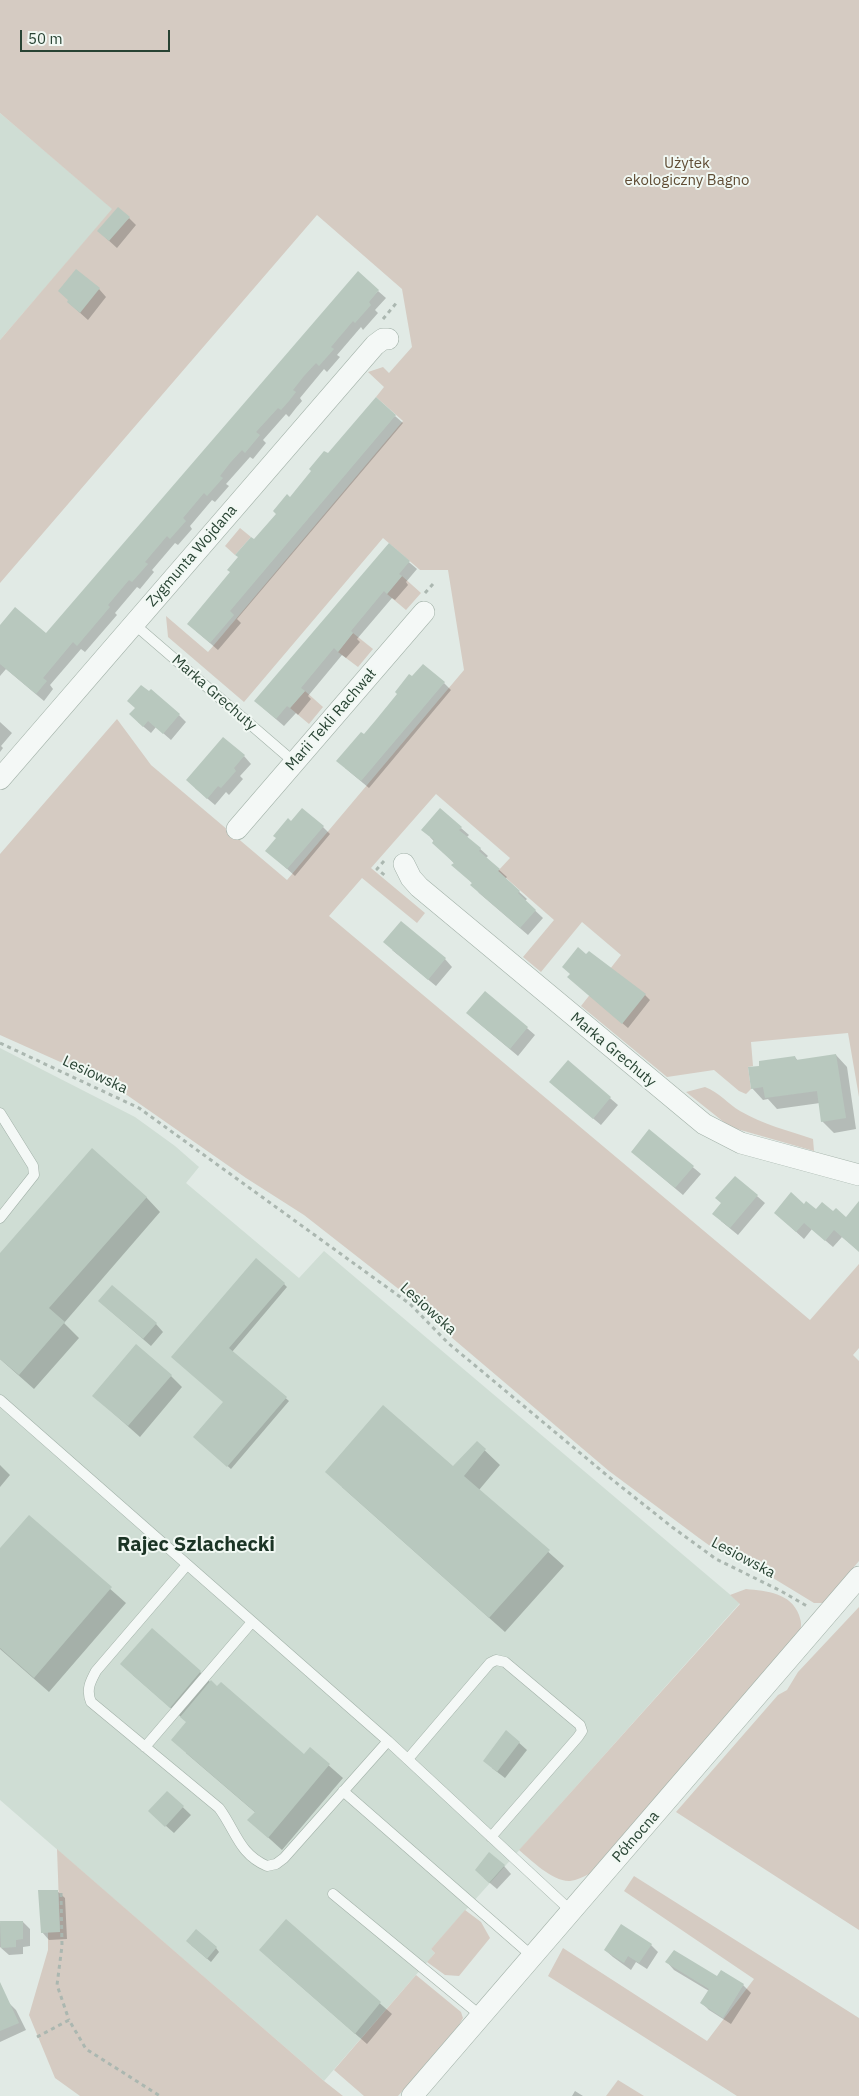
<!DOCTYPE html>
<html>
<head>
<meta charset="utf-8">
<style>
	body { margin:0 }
	#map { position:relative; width:859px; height:2096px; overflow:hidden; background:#e1eae5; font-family:"IBM Plex Sans",sans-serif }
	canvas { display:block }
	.scale { position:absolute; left:20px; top:30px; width:150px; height:22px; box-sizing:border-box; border:2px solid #284333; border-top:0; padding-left:6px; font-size:15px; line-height:18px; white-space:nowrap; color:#284333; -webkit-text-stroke:4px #f1f8f3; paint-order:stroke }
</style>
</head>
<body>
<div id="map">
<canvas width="859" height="2096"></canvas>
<div class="scale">50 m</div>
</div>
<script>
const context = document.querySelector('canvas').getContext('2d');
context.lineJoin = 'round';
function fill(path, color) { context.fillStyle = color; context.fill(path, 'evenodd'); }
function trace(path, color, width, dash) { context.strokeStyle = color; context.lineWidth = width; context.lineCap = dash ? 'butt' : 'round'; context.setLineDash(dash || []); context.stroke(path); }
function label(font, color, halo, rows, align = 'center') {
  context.font = font + ' "IBM Plex Sans",sans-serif'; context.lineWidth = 4; context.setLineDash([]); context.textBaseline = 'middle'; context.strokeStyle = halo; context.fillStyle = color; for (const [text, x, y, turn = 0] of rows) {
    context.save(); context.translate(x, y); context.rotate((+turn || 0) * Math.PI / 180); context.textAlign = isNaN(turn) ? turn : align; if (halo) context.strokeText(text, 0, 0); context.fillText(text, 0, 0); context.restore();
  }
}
fill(new Path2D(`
	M0 113 113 209 0 340Z
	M0 1048 135 1117 175 1146 199 1167 186 1183 299 1278 324 1251 740 1603 431 1949 435 1953 324 2081 0 1800Z`), '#cfddd4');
fill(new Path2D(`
	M0 0H859V1097L848 1033 751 1042 753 1066 748 1067 751 1089 746 1094 739 1091 714 1070 667 1077 581 1006 621 955 582 922 541 972 523 957 554 920 498 871 510 858 436 794 371 868 425 913 417 923 362 878 329 916 810 1320 859 1264V1348L853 1355 859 1361V1561L823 1603H814L773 1578 717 1551 699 1538 609 1471 444 1331 405 1294 304 1215 246 1178 114 1086 0 1035V854L117 719 151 765 287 880 464 670 448 570H420L383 538 244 702 168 637 166 616 208 652 403 421 376 397 384 387 368 372 383 367 389 373 412 347 402 289 317 215 0 583V340L112 209 0 113Z
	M240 528 251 537 235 555 225 546Z
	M402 576 421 593 406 610 387 594Z
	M353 633 373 649 358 667 338 652Z
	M305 691 323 707 309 724 290 708Z
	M705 1087C719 1092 728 1104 740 1111 762 1124 789 1131 813 1139L814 1151 730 1127 686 1092Z
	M746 1589C767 1591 791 1593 799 1615 801 1621 802 1625 800 1631L589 1874C583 1877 577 1880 570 1881 553 1882 531 1860 519 1850L740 1604 730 1595Z
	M859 1607V1930L676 1812 778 1695 787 1690 798 1672Z
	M57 1849 324 2081 343 2096H80L55 2078 29 2015 48 1950V1932L60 1931Z
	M634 1876 859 2018V2096H737L548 1976 563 1948 707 2041 754 1979 624 1891Z
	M465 1910 481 1922 490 1938 459 1976 445 1975 427 1962 435 1953 431 1949Z
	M416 1975 461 2012 463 2018 459 2025 398 2096H364L334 2070Z
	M618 2080 644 2096H606Z`), '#d5cbc2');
fill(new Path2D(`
	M129 218 136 225 117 248 106 238Z
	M99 289 106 297 88 320 68 302Z
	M378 291 386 298 375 310 378 313 363 330 361 327 337 355 340 357 327 372 324 369 300 398 302 401 296 408 289 417 286 414 263 440 266 443 253 459 250 457 226 484 229 486 215 502 212 500 190 526 192 529 178 545 175 543 152 570 154 572 140 589 137 587 115 613 117 615 85 652 81 649 50 685 53 689 44 701 6 669 0 676V627L46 635Z
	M395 416 403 423 237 619 241 623 218 650 196 631 231 573 254 541 328 455Z
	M389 545 417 569 406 582 408 585 395 600 392 598 357 639 360 642 346 658 342 655 308 696 311 699 298 715 296 713 284 726 263 708Z
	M444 683 451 690 369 788 345 768 364 736Z
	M179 715 186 722 171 740 156 727 151 733 138 722Z
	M0 722 12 733 1 746 3 748 0 752Z
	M244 756 251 764 240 776 243 779 229 795 226 792 215 805 195 788Z
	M291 822 323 827 330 834 295 876 267 851Z
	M461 828 469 835 467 837 488 856 486 858 507 877 505 879 527 899 525 901 543 918 528 935 479 893 473 884 430 837Z
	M392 950 445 959 452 967 436 986Z
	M574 982 645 995 650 1000 628 1028Z
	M485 992 535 1035 518 1056 475 1020Z
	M836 1055 847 1067 856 1129 834 1133 822 1121 820 1103 777 1109 768 1099 763 1100 752 1088 761 1067 795 1057 798 1061Z
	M568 1062 618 1105 601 1125 558 1089Z
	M650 1131 701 1174 683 1195 640 1159Z
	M735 1177 765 1203 738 1235 721 1221 722 1203Z
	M146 1197 160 1212 64 1323 79 1338 34 1389 0 1359V1255Z
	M804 1205 816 1211 833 1213 846 1218 859 1217V1251L842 1237 833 1247 812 1229 804 1239 783 1220Z
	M284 1284 287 1287 232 1352 289 1401 231 1469 198 1440 225 1402 176 1360Z
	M107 1308 156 1324 163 1332 151 1346Z
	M171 1376 182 1387 140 1437 94 1396Z
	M477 1443 500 1465 479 1490 564 1566 505 1632 342 1487 453 1468Z
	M0 1465 10 1475 0 1487Z
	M29 1517 126 1603 49 1692 0 1649V1550Z
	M200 1672 211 1683 304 1756 310 1749 343 1778 282 1850 249 1820 256 1813 186 1753 188 1723 133 1675Z
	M507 1732 527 1750 505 1778 492 1768Z
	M167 1792 191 1815 174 1833 157 1818Z
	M504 1866 511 1874 497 1889 484 1878Z
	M57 1891 65 1898 67 1939 49 1940 42 1932Z
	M286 1921 392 2014 367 2044 272 1961Z
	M23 1922 30 1929V1946L23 1947V1954L9 1955 0 1947V1923Z
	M191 1945 216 1948 219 1952 211 1962Z
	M651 1945 658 1952 647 1969 636 1962 631 1970 613 1957 605 1950Z
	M667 1962 718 1978 722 1971 743 1985 751 1993 731 2024 709 2010 702 2003 709 1991 674 1970Z
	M9 2003 16 2010 26 2030 0 2042V2007Z
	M575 2091 583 2096H572Z`), '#0003');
fill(new Path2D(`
	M118 207 130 217 109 241 97 231Z
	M76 269 100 288 80 313 67 302 68 300 58 291Z
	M358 271 379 290 369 302 371 305 355 323 353 321 331 347 334 349 319 366 316 363 304 376 293 390 296 392 289 401 281 410 278 408 256 432 260 435 245 453 242 450 230 463 220 476 223 478 207 496 204 493 183 518 186 521 170 539 167 536 145 562 148 564 132 582 129 580 108 605 110 607 77 646 73 642 43 678 47 681 36 694 0 664V625L15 607 46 633Z
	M376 397 396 415 230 611 234 615 210 643 187 624 230 572 227 570 238 557 235 555 251 537 254 539 276 514 273 511 287 494 290 497 311 471 309 469 324 451 328 453Z
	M389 543 410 561 399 574 402 576 387 594 384 591 351 631 353 633 338 652 334 648 301 688 305 691 290 708 287 706 276 719 254 701Z
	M423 664 445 682 361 781 336 761 361 732 364 734 375 721 397 694 395 692 409 674 412 676Z
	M141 685 149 691 151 689 180 714 163 734 148 721 143 727 129 714 135 708 127 701Z
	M223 737 245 755 234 768 236 771 229 779 221 788 218 786 207 799 186 780Z
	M302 808 324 826 287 869 265 851 276 838 273 836 288 818 291 821Z
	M440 808 462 827 459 830 481 848 479 851 500 869 498 871 520 891 518 893 536 910 520 928 470 885 472 883 451 865 454 863 432 843 434 840 421 830Z
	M401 921 446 958 428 980 383 942Z
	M578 947 586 954 589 951 646 994 622 1024 567 977 570 974 562 967Z
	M485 991 528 1027 510 1049 466 1013Z
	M836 1054 846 1118 821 1122 817 1091 765 1098 763 1087 751 1089 748 1067 759 1066V1061L795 1056 796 1060Z
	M568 1060 611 1097 593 1119 549 1082Z
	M649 1129 694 1166 675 1188 631 1152Z
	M92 1148 147 1197 49 1308 65 1322 19 1375 0 1359V1253Z
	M735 1176 758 1195 730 1228 712 1214 721 1203 715 1198Z
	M791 1192 804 1204 806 1201 816 1209 822 1202 833 1211 836 1208 846 1217 859 1201V1252L834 1230 825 1241 804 1223 796 1232 774 1213Z
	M256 1258 285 1283 229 1348 287 1397 227 1467 193 1437 223 1402 171 1357Z
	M112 1285 157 1323 143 1339 98 1301Z
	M136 1344 172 1375 128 1426 92 1396Z
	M383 1405 453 1466 477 1441 486 1449 464 1476 550 1550 489 1618 325 1472Z
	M29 1515 112 1587 34 1678 0 1648V1548Z
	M152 1628 201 1671 170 1708 120 1664Z
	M211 1680 217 1686 221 1682 304 1754 310 1747 330 1764 268 1838 247 1820 255 1812 171 1740 186 1722 180 1717Z
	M506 1730 520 1742 497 1772 483 1761Z
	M167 1791 184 1806 165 1827 148 1811Z
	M489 1852 505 1865 489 1883 475 1870Z
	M38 1890H58L60 1932 41 1933Z
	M286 1919 381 2002 355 2034 259 1950Z
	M0 1921H23V1939L16 1940V1947L1 1948Z
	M621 1924 652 1944 639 1963 628 1956 624 1963 604 1950Z
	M196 1929 217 1947 207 1959 186 1941Z
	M674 1950 717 1976 721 1970 744 1984 723 2018 700 2003 709 1989 665 1962Z
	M0 1982 19 2023 0 2031Z`), '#b8c8be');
const service = new Path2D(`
	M134 624 294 762
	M0 1113 33 1166 34 1175 0 1218
	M0 1400 388 1741 571 1911
	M187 1565 96 1671C90 1682 86 1690 91 1702L219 1808C236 1831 239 1854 267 1866L276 1864 284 1858 388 1741
	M145 1747 252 1622
	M408 1759 490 1663 496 1660 505 1662 574 1720 580 1725 582 1731 578 1737 491 1837
	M343 1791 532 1956
	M333 1894 481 2016`);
const minor = new Path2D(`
	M0 779 375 345 383 339H388
	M237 829 424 612
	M404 864 411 878 419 887 704 1124 741 1143 859 1175
	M412 2096 859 1577`);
trace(service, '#a2b1a8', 11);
trace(minor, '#a2b1a8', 22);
trace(new Path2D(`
	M383 319 398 301
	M425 593 433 584
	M384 861 377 869 387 877
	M0 1043 139 1108 410 1304 448 1343 609 1477 672 1527 716 1559 781 1591 807 1606
	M61 1893 62 1946 57 1985 69 2020
	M37 2037 69 2020 86 2049 160 2096`), '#abb7b0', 3, [4, 4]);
trace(service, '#f4f8f6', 10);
trace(minor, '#f4f8f6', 21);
label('15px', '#604d35', '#f1f8f3', [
	["Użytek",687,164],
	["ekologiczny Bagno",687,181]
]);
label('15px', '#284333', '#f1f8f3', [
	["Zygmunta Wojdana",192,556,-49],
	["Marka Grechuty",214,693,41],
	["Marii Tekli Rachwał",331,720,-49],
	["Marka Grechuty",613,1050,40],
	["Lesiowska",95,1075,25],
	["Lesiowska",428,1309,42],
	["Lesiowska",743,1558,28],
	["Północna",636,1837,-49]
]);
label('bold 20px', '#1b3425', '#f1f8f3', [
	["Rajec Szlachecki",196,1545]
]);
</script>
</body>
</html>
